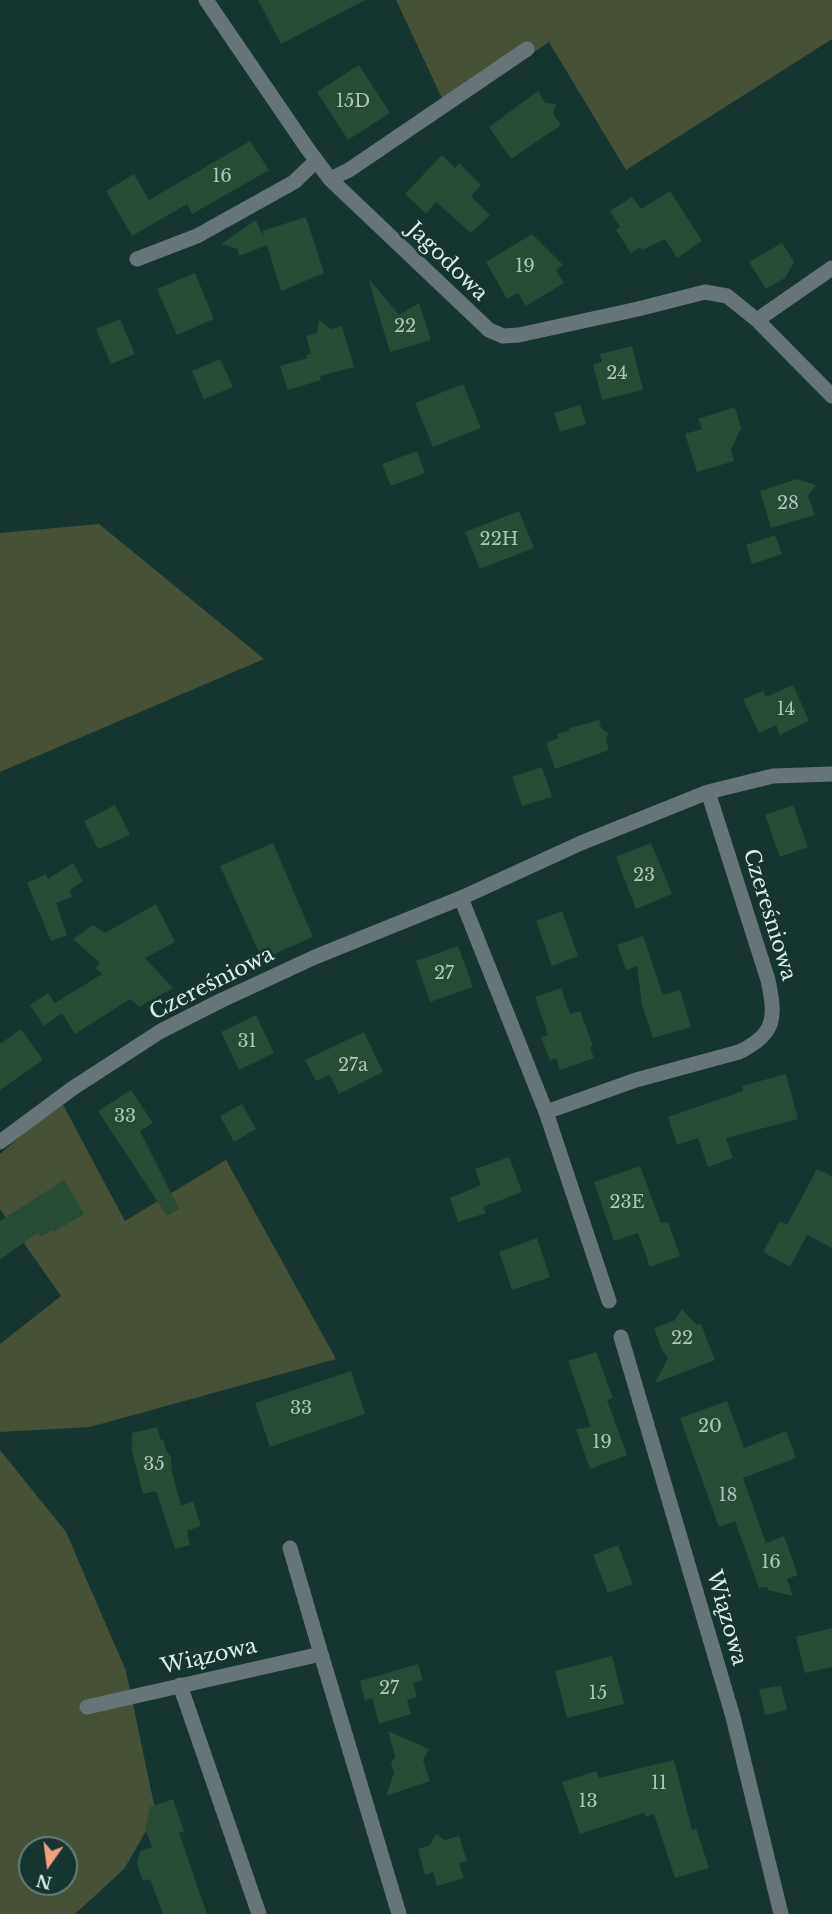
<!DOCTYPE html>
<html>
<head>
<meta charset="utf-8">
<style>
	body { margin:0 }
	#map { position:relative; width:832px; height:1914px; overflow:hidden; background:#163531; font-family:"Libre Baskerville",serif }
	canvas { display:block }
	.north { position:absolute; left:18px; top:1836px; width:60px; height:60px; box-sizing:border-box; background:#163531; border:2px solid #657f7b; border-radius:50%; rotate:194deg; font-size:16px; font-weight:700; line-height:24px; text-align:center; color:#dcedea }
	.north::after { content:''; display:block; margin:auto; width:21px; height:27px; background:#f2a081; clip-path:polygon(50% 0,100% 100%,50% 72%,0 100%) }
</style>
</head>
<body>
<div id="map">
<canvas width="832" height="1914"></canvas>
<div class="north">N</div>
</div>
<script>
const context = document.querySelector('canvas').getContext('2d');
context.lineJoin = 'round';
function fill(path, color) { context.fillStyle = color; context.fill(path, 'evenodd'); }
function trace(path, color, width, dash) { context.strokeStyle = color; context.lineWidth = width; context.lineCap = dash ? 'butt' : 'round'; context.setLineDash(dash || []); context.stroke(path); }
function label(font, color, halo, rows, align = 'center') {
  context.font = font + ' "Libre Baskerville",serif'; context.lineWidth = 6; context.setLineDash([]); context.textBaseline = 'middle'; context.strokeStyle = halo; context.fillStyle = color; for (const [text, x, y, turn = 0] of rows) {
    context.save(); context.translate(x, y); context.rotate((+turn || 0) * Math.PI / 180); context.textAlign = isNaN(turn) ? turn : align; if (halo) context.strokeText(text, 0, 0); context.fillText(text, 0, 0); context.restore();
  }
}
fill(new Path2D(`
	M396 0H832V39L626 170 549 42 448 111Z
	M99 524 264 659 0 772V533Z
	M61 1101 125 1221 226 1160 336 1359 90 1427 0 1432V1344L61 1296 0 1209V1154Z
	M0 1450 66 1532 126 1671 156 1814 124 1869 75 1914H0ZM30 1848H66V1884H30Z`), '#475138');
fill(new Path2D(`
	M258 0H365L281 44Z
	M359 65 390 113 348 140 317 92Z
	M538 91 545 103 556 104 553 114 561 125 511 159 489 127Z
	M250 141 269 170 192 214 187 204 132 236 106 191 134 174 149 200Z
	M442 155 455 168 459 163 481 185 471 196 490 215 471 233 436 202 426 214 405 194Z
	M670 191 702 241 677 258 665 239 642 250 640 247 631 253 616 230 620 227 610 211 632 197 641 209Z
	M306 217 324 273 281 291 267 245 239 256 237 249 221 244 256 220 265 241 262 231Z
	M532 234 563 265 556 270 564 283 526 306 518 293 507 299 486 262Z
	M782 243 794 262 785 278 766 289 749 262Z
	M195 273 214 319 177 335 157 289Z
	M368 278 399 315 419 303 431 340 390 352Z
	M120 319 135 354 111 364 96 329Z
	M319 320 331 329 342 326 354 367 320 376 321 380 288 390 280 366 307 358 306 355 311 354 306 336 317 333Z
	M632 346 643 390 602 400 593 364 602 362 600 354Z
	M220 359 233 387 204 399 192 371Z
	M463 384 481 428 433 447 415 403Z
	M580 405 586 424 560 432 554 413Z
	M735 407 741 428 731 450 734 461 697 472 685 434 702 429 698 419Z
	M417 451 425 473 391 486 382 464Z
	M797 479 816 485 808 496 815 515 771 528 760 491Z
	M519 511 534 548 480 569 465 532Z
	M775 535 782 554 752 564 746 545Z
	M793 685 809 721 780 735 776 725 759 733 743 699 763 691 766 697Z
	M599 720 601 728 608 733 606 741 609 750 555 769 546 743 559 738 557 734 569 731 570 728Z
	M542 767 552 797 522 806 512 777Z
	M115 805 130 835 98 849 84 821Z
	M793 805 808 847 780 857 765 815Z
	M273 843 313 937 262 959 220 866Z
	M651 843 672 894 636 909 616 857Z
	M73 863 83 881 70 890 72 897 56 903 67 935 51 941 27 883 46 874 48 879Z
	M156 904 175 942 145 958 173 988 139 1007 130 999 75 1034 62 1013 44 1026 30 1005 48 993 59 1009 55 1003 102 974 95 968 100 963 73 939 93 925 105 933Z
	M562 911 578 956 552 966 536 921Z
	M643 936 663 995 680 990 691 1027 653 1038 642 1005 637 966 626 970 617 945Z
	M458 946 473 987 430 1002 416 961Z
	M561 988 570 1014 580 1011 593 1046 590 1047 594 1058 560 1070 556 1058 550 1061 541 1037 548 1035 535 997Z
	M256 1015 274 1053 239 1070 221 1032Z
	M21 1029 43 1060 0 1090V1044Z
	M364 1032 383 1072 339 1094 330 1075 316 1081 305 1060Z
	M786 1074 798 1119 726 1138 733 1158 708 1167 698 1138 677 1145 668 1117 743 1091 742 1086Z
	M131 1090 153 1123 140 1131 179 1209 167 1216 98 1111Z
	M242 1104 256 1129 234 1142 220 1116Z
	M509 1157 522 1192 483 1207 486 1213 458 1222 450 1198 481 1185 475 1169Z
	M640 1166 661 1223 668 1222 680 1256 650 1267 638 1233 614 1241 594 1182Z
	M817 1169 832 1176V1248L807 1235 790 1267 763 1252 780 1221 787 1225Z
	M64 1180 84 1214 54 1232 53 1230 41 1237 38 1232 0 1260V1221Z
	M537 1238 550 1277 512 1290 499 1252Z
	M682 1309 697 1325 701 1324 715 1360 655 1383 668 1358 662 1350 654 1328 675 1320Z
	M596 1352 613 1398 607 1400 627 1455 590 1469 576 1429 591 1427 568 1361Z
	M351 1371 365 1414 270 1447 255 1403Z
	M727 1401 744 1448 786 1431 796 1458 743 1478 766 1543 784 1536 798 1575 787 1579 793 1596 768 1590 767 1587 759 1588 735 1521 719 1527 680 1418Z
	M157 1427 161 1440H163L167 1452 171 1457 172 1472 181 1506 193 1501 201 1526 187 1531 190 1545 175 1549 156 1491 143 1494 132 1451V1433Z
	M618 1545 633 1584 608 1593 593 1555Z
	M832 1628V1667L805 1673 796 1637Z
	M612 1656 624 1704 567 1718 555 1671Z
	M418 1664 423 1680 413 1683 417 1697 407 1700 411 1714 379 1724 372 1698 365 1701 360 1681Z
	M781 1686 787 1710 765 1715 759 1689Z
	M388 1731 429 1749 423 1760 430 1781 386 1796 394 1773 391 1764 395 1756Z
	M674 1760 692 1830 696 1828 709 1868 675 1878 654 1814 645 1817 644 1813 580 1834 562 1782 596 1771 599 1778Z
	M173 1799 184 1831 179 1833 207 1914H163L150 1879 143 1881 137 1864 140 1851 152 1847 145 1829 150 1807Z
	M436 1834 445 1840 459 1836 467 1861 459 1863 464 1878 437 1886 433 1872 425 1875 418 1849 430 1845Z`), '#274b35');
trace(new Path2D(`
	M206 0 307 148 330 179 489 330 503 336 519 335 638 309 705 292 727 296 757 320 832 396
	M330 179 349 170 527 49
	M137 259 197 236 294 182 316 161
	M757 320 832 268
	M461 898 546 1112 609 1301
	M546 1112 636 1080 739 1052C776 1034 776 1018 768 980L708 792
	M0 1142 73 1088 161 1031 220 1001 315 957 461 898 581 843 708 792 773 776 832 774
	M621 1337 733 1717 781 1914
	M290 1548 321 1654
	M180 1685 259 1914
	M87 1707 321 1654 399 1914`), '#677578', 15);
label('18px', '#afc4bd', null, [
	["15D",353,102],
	["16",222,177],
	["19",525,267],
	["22",405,327],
	["24",617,374],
	["28",788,504],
	["22H",499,540],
	["14",786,710],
	["23",644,876],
	["27",444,974],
	["31",247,1042],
	["27a",353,1066],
	["33",125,1117],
	["23E",627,1203],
	["22",682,1339],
	["33",301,1409],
	["20",710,1427],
	["19",602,1443],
	["35",154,1465],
	["18",728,1496],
	["16",771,1563],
	["27",389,1689],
	["15",598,1694],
	["11",659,1784],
	["13",588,1802]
]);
label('21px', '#dcedea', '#163531', [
	["Jagodowa",447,262,44],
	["Czereśniowa",769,915,73],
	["Czereśniowa",212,984,-27],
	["Wiązowa",726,1618,74],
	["Wiązowa",209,1657,-13]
]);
</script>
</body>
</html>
